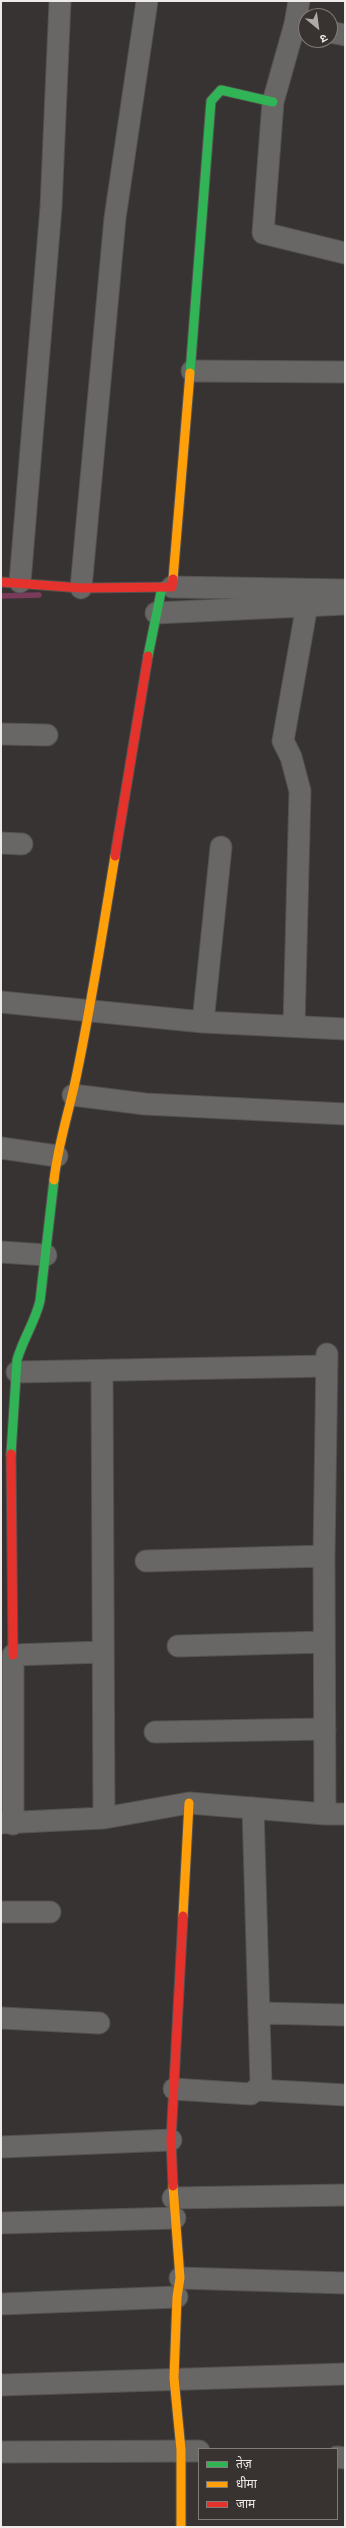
<!DOCTYPE html>
<html>
<head>
<meta charset="utf-8">
<style>
	body { margin:0 }
	#map { position:relative; width:346px; height:2528px; overflow:hidden; background:#363332; font-family:Spectral,"Noto Sans Devanagari",serif }
	canvas { display:block }
	.frame { position:absolute; inset:0; border:2px solid #eeeae9; pointer-events:none }
	.legend { position:absolute; left:198px; top:2448px; width:140px; height:72px; box-sizing:border-box; background:#383230; border:1px solid #817c7a; margin:0; padding:5px 7px; list-style:none; font-size:12px; color:#eeeae9 }
	.legend li { display:flex; align-items:center; gap:8px; height:20px }
	.legend b { width:20px; border:1px solid #817c7a }
	.north { position:absolute; left:298px; top:8px; width:40px; height:40px; box-sizing:border-box; background:#383230; border:1px solid #817c7a; border-radius:50%; rotate:151deg; font-size:11px; font-weight:700; line-height:16px; text-align:center; color:#eeeae9 }
	.north::after { content:''; display:block; margin:auto; width:14px; height:18px; background:#aeaaa9; clip-path:polygon(50% 0,100% 100%,50% 72%,0 100%) }
</style>
</head>
<body>
<div id="map">
<canvas width="346" height="2528"></canvas>
<div class="frame"></div>
<ul class="legend">
<li><b style="height:5px;background:#30b455"></b>तेज़</li>
<li><b style="height:5px;background:#ff9f0a"></b>धीमा</li>
<li><b style="height:5px;background:#e5322d"></b>जाम</li>
</ul>
<div class="north">उ</div>
</div>
<script>
const context = document.querySelector('canvas').getContext('2d');
context.lineJoin = 'round';
function trace(path, color, width, dash) { context.strokeStyle = color; context.lineWidth = width; context.lineCap = dash ? 'butt' : 'round'; context.setLineDash(dash || []); context.stroke(path); }
trace(new Path2D(`
	M1 596 39 595`), '#7a3a59', 5.5);
const street = new Path2D(`
	M299 1 295 24 273 102 263 233 345 253
	M330 32 345 35
	M192 371 345 372
	M20 582 51 207 60 1
	M172 587 345 590
	M81 588 115 218 147 1
	M156 613 345 604
	M1 734 47 735
	M1 843 22 844
	M1 1002 203 1022 345 1029
	M203 1022 221 847
	M294 1025 300 791 291 757 283 741 307 605
	M73 1095 145 1104 345 1114
	M1 1148 57 1156
	M1 1252 46 1255
	M327 1354 324 1556 325 1814H345
	M102 1371 104 1818
	M17 1372 327 1366
	M146 1561 324 1556
	M178 1646 324 1642
	M155 1732 325 1729
	M1 1823 104 1818 189 1803 325 1814
	M13 1824V1655L102 1652
	M1 1912H50
	M260 2013 345 2015
	M1 2018 99 2023
	M174 2089 251 2094 261 2085 253 1808
	M258 2090 345 2095
	M1 2147 171 2140
	M173 2198 345 2195
	M1 2223 175 2218
	M180 2278 345 2283
	M1 2304 177 2297
	M1 2385 345 2374
	M1 2452 199 2451
	M337 2457 345 2458`);
const fast = new Path2D(`
	M190 373 211 101 221 90 273 102
	M148 656 162 587
	M11 1454 17 1360C23 1339 35 1322 40 1301L54 1180`);
const slow = new Path2D(`
	M173 579 190 373
	M54 1180C58 1143 70 1109 77 1073 92 1001 103 928 115 856
	M183 1916 189 1803
	M173 2186 180 2278 177 2297 174 2378 181 2450V2527`);
const jam = new Path2D(`
	M1 582 81 588 172 587 173 579
	M115 856 148 656
	M11 1454 13 1655
	M173 2186 171 2140 183 1916`);
trace(street, '#545150', 23);
trace(fast, '#545150', 11);
trace(slow, '#545150', 11);
trace(jam, '#545150', 11);
trace(street, '#696766', 21);
trace(fast, '#30b455', 9);
trace(slow, '#ff9f0a', 9);
trace(jam, '#e5322d', 9);
</script>
</body>
</html>
